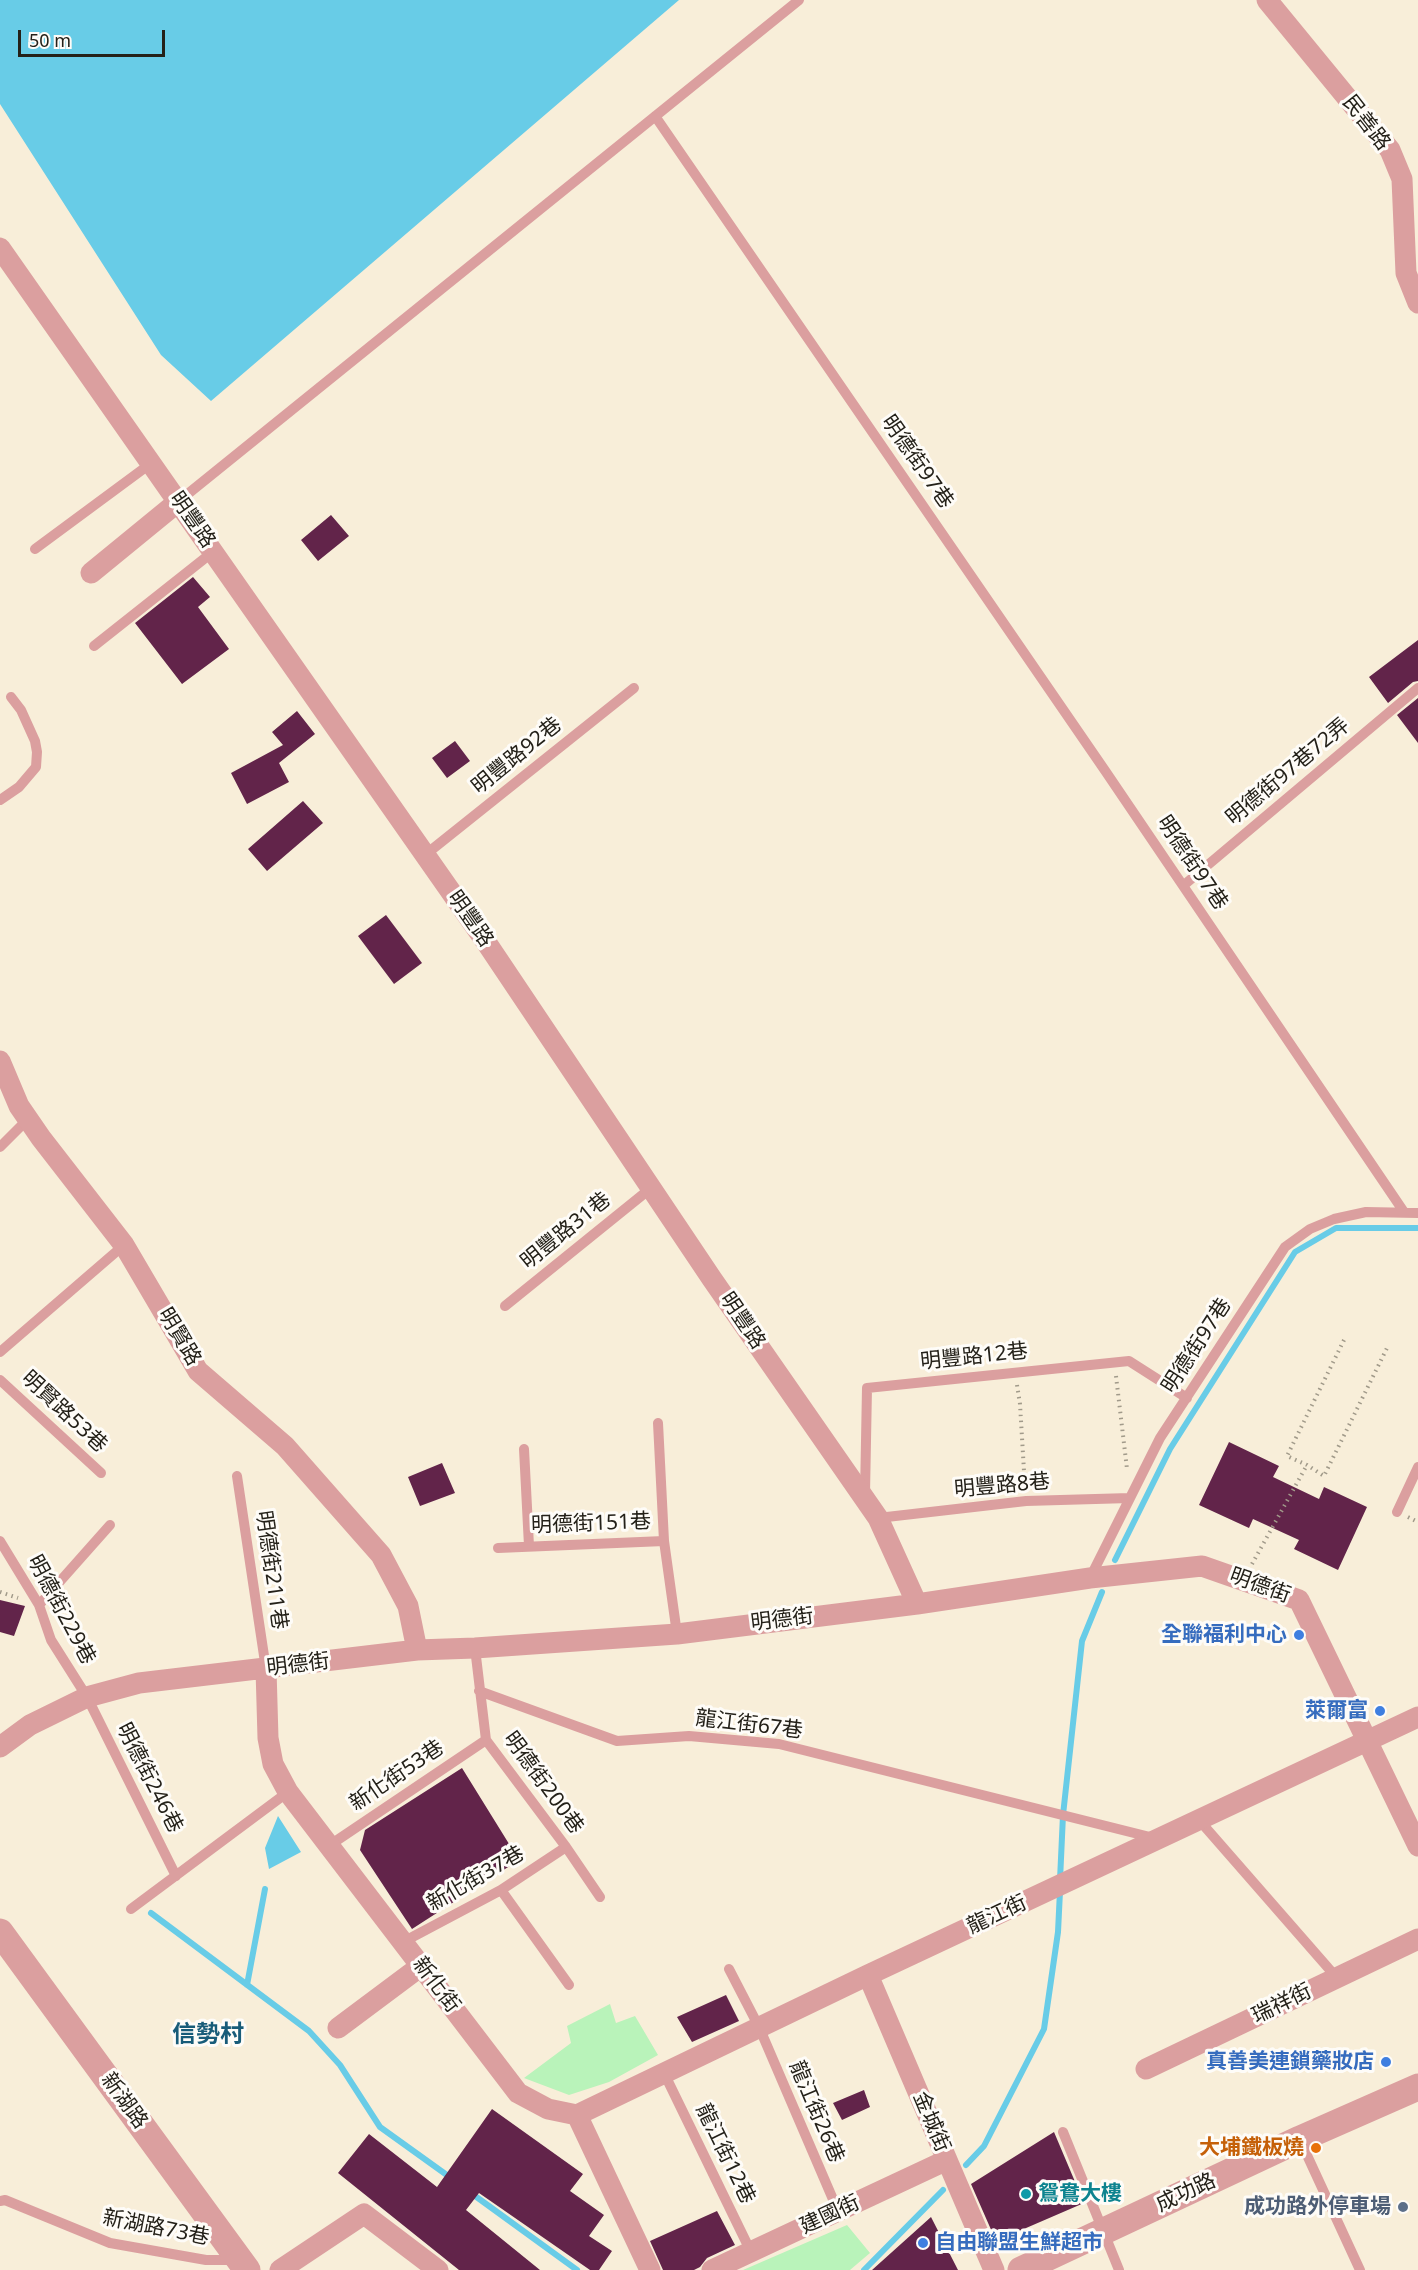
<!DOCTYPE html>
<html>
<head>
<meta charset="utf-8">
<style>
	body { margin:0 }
	#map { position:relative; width:1418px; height:2270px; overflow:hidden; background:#f8eed9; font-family:"Noto Sans",sans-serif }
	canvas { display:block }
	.scale { position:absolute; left:18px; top:30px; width:147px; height:27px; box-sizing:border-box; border:3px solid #242119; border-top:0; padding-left:8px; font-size:18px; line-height:21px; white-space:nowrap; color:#242119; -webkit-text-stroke:4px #fefcf8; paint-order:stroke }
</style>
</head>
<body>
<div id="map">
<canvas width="1418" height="2270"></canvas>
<div class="scale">50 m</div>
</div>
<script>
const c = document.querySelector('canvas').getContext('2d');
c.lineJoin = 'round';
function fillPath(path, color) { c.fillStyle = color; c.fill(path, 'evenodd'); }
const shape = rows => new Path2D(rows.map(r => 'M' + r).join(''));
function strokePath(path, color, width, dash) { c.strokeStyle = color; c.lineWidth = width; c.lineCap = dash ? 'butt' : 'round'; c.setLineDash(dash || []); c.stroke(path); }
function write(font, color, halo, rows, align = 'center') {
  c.font = font + ' "Noto Sans","Noto Sans TC",sans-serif'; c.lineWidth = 6; c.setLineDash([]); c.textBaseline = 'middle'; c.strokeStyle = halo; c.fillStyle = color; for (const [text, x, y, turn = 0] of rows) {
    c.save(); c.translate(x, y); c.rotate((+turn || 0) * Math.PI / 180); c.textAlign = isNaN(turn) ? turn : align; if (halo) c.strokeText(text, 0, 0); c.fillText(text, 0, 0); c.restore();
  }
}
fillPath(shape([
	[610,2004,616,2023,635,2016,658,2055,609,2082,569,2095,524,2078,571,2043,567,2026],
	[847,2225,870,2253,850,2270,743,2270]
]), '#b9f3ba');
fillPath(shape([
	[0,0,679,0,211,401,161,355,0,104],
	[278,1816,301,1852,269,1869,265,1848]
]), '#68cce7');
strokePath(shape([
	[1115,1560,1170,1449,1295,1252,1336,1228,1418,1228],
	[1060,1880,1063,1815,1082,1641,1102,1592],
	[151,1913,309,2031,340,2065,380,2127,451,2178],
	[247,1985,265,1889],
	[966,2165,984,2146,1044,2029,1058,1932,1060,1891],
	[471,2193,577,2270],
	[864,2270,943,2190]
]), '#68cce7', 6);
fillPath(shape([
	[331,515,349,536,318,561,301,540],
	[193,577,210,597,198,607,229,649,182,684,135,623],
	[1418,640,1418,681,1413,682,1388,703,1369,677],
	[1418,698,1418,743,1397,715],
	[297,711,315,734,279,763,289,782,247,804,231,773,283,745,272,732],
	[455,741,470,761,447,778,432,758],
	[303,801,323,823,267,871,248,849],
	[386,915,422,963,394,984,358,936],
	[1229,1442,1279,1466,1273,1477,1319,1499,1324,1487,1367,1507,1338,1570,1294,1549,1299,1540,1253,1519,1249,1528,1199,1505],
	[442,1463,455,1493,420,1506,408,1477],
	[0,1600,25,1606,14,1636,0,1632],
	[462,1768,519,1860,412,1929,360,1850,365,1830],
	[726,1995,739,2021,692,2042,677,2017],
	[864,2090,870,2107,842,2120,833,2103],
	[492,2109,583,2174,570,2191,604,2215,589,2236,612,2251,599,2270,590,2270,479,2193,466,2210,540,2270,459,2270,338,2173,369,2134,437,2187],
	[1054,2132,1084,2203,996,2241,971,2184],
	[717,2211,735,2245,707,2258,700,2267,694,2270,663,2270,650,2241],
	[931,2217,958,2270,872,2270]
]), '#62244a');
strokePath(shape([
	[1344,1340,1287,1456,1307,1465,1324,1476,1387,1348],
	[1116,1376,1127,1469],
	[1017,1385,1020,1404,1025,1488],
	[1408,1517,1418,1522],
	[1252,1564,1307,1465],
	[0,1592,18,1598]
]), '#a19a8a', 4, [1.5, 4.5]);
strokePath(shape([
	[655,116,1106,772,1404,1212],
	[179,501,799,0],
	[35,549,150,464],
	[94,646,214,551],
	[0,800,19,787,36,767,37,752,35,741,21,710,11,697],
	[425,855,634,688],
	[1184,885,1418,688],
	[0,1147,28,1119],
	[505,1306,651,1188],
	[0,1352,124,1245],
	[0,1380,101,1473],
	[658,1423,664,1541],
	[524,1449,529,1546],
	[237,1476,266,1669],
	[865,1494,867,1388,1129,1361,1187,1398],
	[1397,1512,1418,1467],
	[878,1518,1026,1501,1130,1498],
	[0,1541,39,1605,51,1640,87,1697,176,1876],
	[498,1548,664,1541,677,1634],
	[1090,1578,1160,1438,1285,1247,1310,1229,1334,1219,1366,1212,1418,1213],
	[39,1605,110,1525],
	[475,1648,486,1740,566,1847,600,1897],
	[479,1691,617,1741,689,1736,779,1744,1154,1838],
	[1199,1820,1337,1978],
	[330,1845,486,1740],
	[501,1890,569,1985],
	[131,1909,288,1792],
	[403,1942,501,1890,566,1847],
	[729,1969,759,2027,838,2211],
	[664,2073,751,2252],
	[1063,2132,1119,2270],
	[1300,2140,1360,2270],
	[0,2201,5,2200,110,2243,206,2260,235,2260]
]), '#db9f9f', 10);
strokePath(shape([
	[1267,0,1390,150,1402,179,1406,273,1418,303],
	[0,248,484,939,712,1279,878,1518,917,1604],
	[91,573,179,501],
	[0,1061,19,1106,41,1138,124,1245,198,1371,285,1446,381,1555,408,1606,417,1650],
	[266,1669,268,1738,273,1764,288,1792,518,2093,548,2109,577,2115],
	[0,1747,30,1725,87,1697,139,1683,417,1650,475,1648,677,1634,917,1604,1090,1578,1202,1566,1299,1600,1418,1846],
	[868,1975,994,2270],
	[338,2028,421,1966],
	[1146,2069,1418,1939],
	[577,2115,868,1975,1418,1717],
	[577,2115,650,2270],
	[280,2270,364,2214,438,2270],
	[712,2270,947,2160]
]), '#db9f9f', 21);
strokePath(shape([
	[0,1932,247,2270],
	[1021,2270,1300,2139,1418,2087]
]), '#db9f9f', 27);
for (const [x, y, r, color] of [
	[1299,1635,6,"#3f7fe0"],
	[1380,1711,6,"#3f7fe0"],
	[1386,2062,6,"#3f7fe0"],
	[1316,2148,6,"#e8710a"],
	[1026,2194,6,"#0f9aa8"],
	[1403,2207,6,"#5c6f8a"],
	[923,2243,6,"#3f7fe0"]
]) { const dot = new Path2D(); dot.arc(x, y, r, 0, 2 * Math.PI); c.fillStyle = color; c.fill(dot); strokePath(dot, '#fefcf8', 2); }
write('21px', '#242119', '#fefcf8', [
	["民善路",1366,123,52],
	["明德街97巷",917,462,55],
	["明豐路",192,520,55],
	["明豐路92巷",517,756,-39],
	["明德街97巷72弄",1288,772,-40],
	["明德街97巷",1192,863,56],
	["明豐路",470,919,55],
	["明豐路31巷",566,1231,-39],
	["明豐路",742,1321,56],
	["明賢路",179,1337,59],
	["明德街97巷",1197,1346,-57],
	["明豐路12巷",974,1357,-6],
	["明賢路53巷",64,1412,43],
	["明豐路8巷",1002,1486,-5],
	["明德街151巷",591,1524,-2],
	["明德街211巷",271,1570,82],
	["明德街",1260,1586,20],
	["明德街229巷",61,1610,62],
	["明德街",782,1620,-7],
	["明德街",298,1665,-7],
	["龍江街67巷",749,1725,7],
	["新化街53巷",397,1776,-34],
	["明德街246巷",149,1778,63],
	["明德街200巷",543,1783,54],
	["新化街37巷",476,1879,-30],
	["龍江街",997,1915,-25],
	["新化街",436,1985,53],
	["瑞祥街",1282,2004,-26],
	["新湖路",124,2101,54],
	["龍江街26巷",816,2112,67],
	["金城街",931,2122,67],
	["龍江街12巷",725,2154,64],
	["成功路",1186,2193,-25],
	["建國街",830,2215,-25],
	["新湖路73巷",156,2228,11]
]);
write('bold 21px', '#366cbe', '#fefcf8', [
	["全聯福利中心",1287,1635],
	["萊爾富",1368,1711],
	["真善美連鎖藥妝店",1374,2062],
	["自由聯盟生鮮超市",935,2243,"left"]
], 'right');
write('bold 21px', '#c56008', '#fefcf8', [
	["大埔鐵板燒",1304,2148]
], 'right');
write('bold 21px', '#0d838f', '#fefcf8', [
	["鴛鴦大樓",1038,2194]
], 'left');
write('bold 21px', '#4e5e75', '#fefcf8', [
	["成功路外停車場",1391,2207]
], 'right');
write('bold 24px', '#185c79', '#fefcf8', [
	["信勢村",208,2035]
]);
</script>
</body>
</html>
